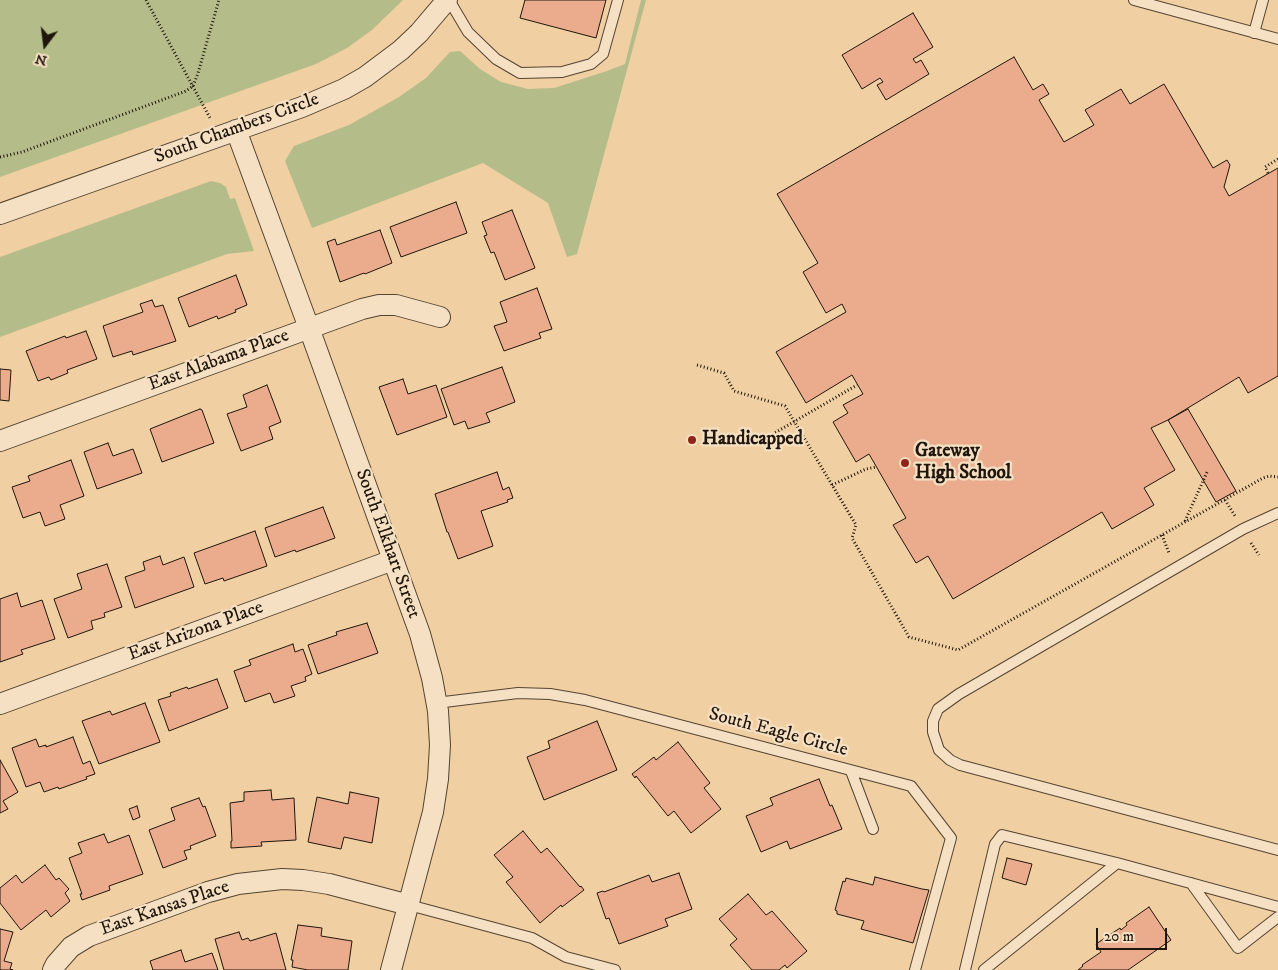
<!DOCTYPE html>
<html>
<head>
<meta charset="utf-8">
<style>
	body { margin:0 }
	#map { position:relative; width:1278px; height:970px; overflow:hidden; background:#f0cfa2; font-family:"IM FELL DW Pica",serif }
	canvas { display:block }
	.north { position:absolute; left:20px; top:20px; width:50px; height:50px; -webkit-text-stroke:4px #f5e0c3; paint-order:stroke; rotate:195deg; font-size:14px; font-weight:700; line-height:20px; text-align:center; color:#20160c }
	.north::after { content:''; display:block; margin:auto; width:18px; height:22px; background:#20160c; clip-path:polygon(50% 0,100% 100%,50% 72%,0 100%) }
	.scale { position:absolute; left:1096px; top:928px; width:71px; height:22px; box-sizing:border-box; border:2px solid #20160c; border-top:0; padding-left:6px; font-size:15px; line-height:18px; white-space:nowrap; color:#20160c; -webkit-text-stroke:4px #f5e0c3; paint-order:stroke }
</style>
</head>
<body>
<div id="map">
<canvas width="1278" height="970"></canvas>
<div class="north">N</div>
<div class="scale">20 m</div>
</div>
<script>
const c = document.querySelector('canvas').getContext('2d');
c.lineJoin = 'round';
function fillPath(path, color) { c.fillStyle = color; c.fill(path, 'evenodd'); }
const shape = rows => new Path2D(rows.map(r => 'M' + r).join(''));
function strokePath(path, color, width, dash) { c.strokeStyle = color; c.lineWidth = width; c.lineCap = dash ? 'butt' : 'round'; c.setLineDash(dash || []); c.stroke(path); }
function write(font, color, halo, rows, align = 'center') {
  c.font = font + ' "IM FELL DW Pica",serif'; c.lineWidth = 4.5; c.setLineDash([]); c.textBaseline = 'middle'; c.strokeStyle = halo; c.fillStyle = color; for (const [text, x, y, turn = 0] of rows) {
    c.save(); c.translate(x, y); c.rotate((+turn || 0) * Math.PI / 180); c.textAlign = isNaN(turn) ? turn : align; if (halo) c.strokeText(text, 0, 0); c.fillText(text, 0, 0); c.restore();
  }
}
fillPath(shape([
	[0,0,403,0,372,30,347,48,316,64,0,177],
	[641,0,646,0,577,254,567,257,548,203,483,163,312,228,285,161,294,146,349,125,399,97,426,78,450,52,460,51,480,69,501,82,528,89,554,88,607,71,625,64],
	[211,181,220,183,226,187,230,199,235,198,254,251,227,254,0,337,0,257]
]), '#b4bc89');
const building = shape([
	[525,0,606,0,596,38,520,18,525,0],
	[913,13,933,47,913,59,916,63,921,60,929,74,886,100,877,85,883,82,880,78,862,89,842,55,913,13],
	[1014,57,1033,90,1043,84,1049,94,1039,100,1064,142,1094,125,1085,110,1121,89,1130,104,1164,84,1213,168,1227,160,1230,165,1224,187,1229,196,1278,168,1278,376,1248,393,1239,377,1168,420,1151,428,1175,470,1144,488,1154,505,1112,529,1102,512,953,599,928,556,916,563,893,525,906,518,869,454,856,462,833,422,848,413,843,405,863,394,852,375,806,403,776,352,846,312,842,304,826,313,803,272,818,263,777,194,1014,57],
	[456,202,467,233,401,257,390,227,456,202],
	[512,210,535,268,505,280,494,252,491,253,484,236,487,235,482,222,512,210],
	[380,230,392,263,365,274,364,273,340,282,327,242,335,239,337,245,380,230],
	[236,275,247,305,235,310,236,312,218,319,217,316,189,327,178,298,236,275],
	[537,288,552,329,539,333,541,338,504,351,494,326,507,322,500,302,537,288],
	[152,300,155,307,163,305,176,341,133,355,132,351,113,357,103,326,143,312,140,304,152,300],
	[86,331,97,359,67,370,68,373,51,380,49,377,38,381,26,351,65,336,66,338,86,331],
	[502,367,515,402,486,413,490,422,468,429,465,421,454,425,441,389,502,367],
	[0,369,11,370,9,401,0,400,0,369],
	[403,379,408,394,436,385,447,417,397,435,379,387,403,379],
	[267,385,281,422,269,427,273,439,241,451,227,414,247,407,243,395,267,385],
	[200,409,202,410,214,443,162,462,150,429,200,409],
	[1188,409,1236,491,1216,502,1168,420,1188,409],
	[108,443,113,456,133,449,142,473,97,489,84,452,108,443],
	[71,460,84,496,60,505,65,519,45,526,40,512,23,518,12,487,30,481,28,476,71,460],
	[497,472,503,490,509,487,513,498,507,500,508,502,481,511,493,546,458,559,448,532,447,532,435,494,497,472],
	[323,507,335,538,296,552,295,550,275,557,265,528,323,507],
	[255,531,267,566,224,581,223,578,205,584,194,553,255,531],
	[160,556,163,565,184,557,194,587,135,608,125,577,145,570,143,562,160,556],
	[107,564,122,607,104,613,105,617,91,621,93,629,68,638,54,599,82,589,77,574,107,564],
	[17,593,21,607,42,600,55,639,21,650,23,654,0,662,0,599,17,593],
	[367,623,378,653,318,674,308,645,337,635,336,632,367,623],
	[293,644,295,652,303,649,312,674,305,677,306,681,291,686,295,696,274,703,270,693,245,702,234,671,251,665,249,660,293,644],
	[217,679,228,708,169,731,158,700,171,696,170,693,187,687,188,689,217,679],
	[145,703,160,742,99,764,82,721,110,711,112,715,145,703],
	[597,721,617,770,544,800,527,757,550,748,548,741,597,721],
	[73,737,83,764,90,761,95,774,86,777,87,779,59,789,58,787,44,792,40,782,26,787,12,748,36,739,39,747,46,745,46,747,73,737],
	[678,742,710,783,704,788,721,809,691,833,674,811,668,816,636,776,635,778,632,774,654,757,656,760,678,742],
	[0,760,18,792,3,801,8,809,0,813,0,760],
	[819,779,830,806,832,805,842,829,790,849,787,841,761,852,746,816,773,805,770,798,819,779],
	[271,790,272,800,294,798,296,840,261,842,262,846,231,848,231,841,232,841,230,803,244,801,244,792,271,790],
	[350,792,379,798,372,843,344,837,341,849,308,842,317,797,348,804,350,792],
	[199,798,203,807,205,806,216,836,190,846,191,849,184,851,187,859,163,868,149,830,175,820,171,808,199,798],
	[137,806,140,817,133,820,129,809,137,806],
	[523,831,541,853,547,848,580,887,581,886,584,890,562,907,561,905,540,923,506,882,513,877,494,855,523,831],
	[104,834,108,843,129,835,143,874,109,886,110,890,82,900,80,894,82,894,69,858,82,853,78,843,104,834],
	[1007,858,1032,864,1026,885,1002,878,1007,858],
	[45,865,56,880,59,878,69,889,65,893,70,901,51,917,46,910,21,930,0,903,0,888,16,875,22,883,45,865],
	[679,873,692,909,665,919,668,926,619,944,609,918,606,919,597,893,603,891,604,892,649,875,652,882,679,873],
	[875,877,922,889,929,890,913,943,861,929,864,921,837,914,837,911,835,910,843,881,845,882,846,878,873,885,875,877],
	[748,894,766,915,772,911,807,951,787,968,785,965,779,970,752,970,730,945,737,939,719,919,748,894],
	[1149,907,1171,940,1128,970,1078,970,1083,966,1082,965,1101,952,1096,944,1120,928,1121,930,1127,925,1126,923,1149,907],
	[298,925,322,928,321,936,352,941,348,970,308,970,292,967,293,960,291,960,298,925],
	[0,929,13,932,4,961,12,963,10,969,13,970,0,970,0,929],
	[239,932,242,940,248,938,250,941,276,933,286,970,224,970,215,939,239,932],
	[181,950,185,962,212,953,218,970,153,970,150,961,181,950]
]);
fillPath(building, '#eaac8d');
strokePath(building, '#20160c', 1);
const service = shape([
	[449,0,468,32,496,59,520,73,562,72,591,64,603,54,618,0],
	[1134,0,1278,39],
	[1254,33,1263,0],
	[1278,513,1243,529,959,694,938,709,933,721,933,732,939,750,950,760,960,765,1278,850],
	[436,703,518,693,550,694,585,700,911,786,951,838,915,970],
	[851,771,873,829],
	[1191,883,1238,948,1278,917],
	[409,905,532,938,566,957,615,970],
	[965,970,995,844,1002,835,1117,863],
	[984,970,1117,863,1278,907]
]);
const minor = shape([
	[236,130,309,328,420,634,432,678,438,711,440,745,438,779,433,812,391,970],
	[0,214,302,107,344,89,365,77,401,50,419,33,447,0],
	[0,441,362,309,379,305,396,305,440,317],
	[0,704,393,560],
	[53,970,56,964,71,947,89,936,208,892,238,884,282,879,303,880,329,884,409,905]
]);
strokePath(service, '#544432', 12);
strokePath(minor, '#544432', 22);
strokePath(shape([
	[146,0,210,118],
	[0,157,22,152,186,91,193,86,198,73,219,0],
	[1268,173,1265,167,1278,159],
	[697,365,724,373,734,391,785,406,856,525,852,538,909,637,958,650,1263,478,1269,476,1278,477],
	[754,445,857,385],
	[832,485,866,469,876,467],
	[1225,500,1235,516],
	[1185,521,1208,470],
	[1162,535,1169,553],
	[1251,543,1259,555]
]), '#20160c', 3, [1, 2.5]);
strokePath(service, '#f5e0c3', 10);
strokePath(minor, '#f5e0c3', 20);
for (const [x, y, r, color] of [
	[692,440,5,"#8f2418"],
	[905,463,5,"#8f2418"]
]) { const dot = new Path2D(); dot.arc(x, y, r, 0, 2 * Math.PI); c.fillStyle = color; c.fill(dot); strokePath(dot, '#f5e0c3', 2); }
write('19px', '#20160c', '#f5e0c3', [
	["South Chambers Circle",237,129,-20],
	["East Alabama Place",219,361,-20],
	["South Elkhart Street",387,544,70],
	["East Arizona Place",196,632,-20],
	["South Eagle Circle",778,733,15],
	["East Kansas Place",165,909,-19]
]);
write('bold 19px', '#20160c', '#f5e0c3', [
	["Handicapped",702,440],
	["Gateway",915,452],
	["High School",915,474]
], 'left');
</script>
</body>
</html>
